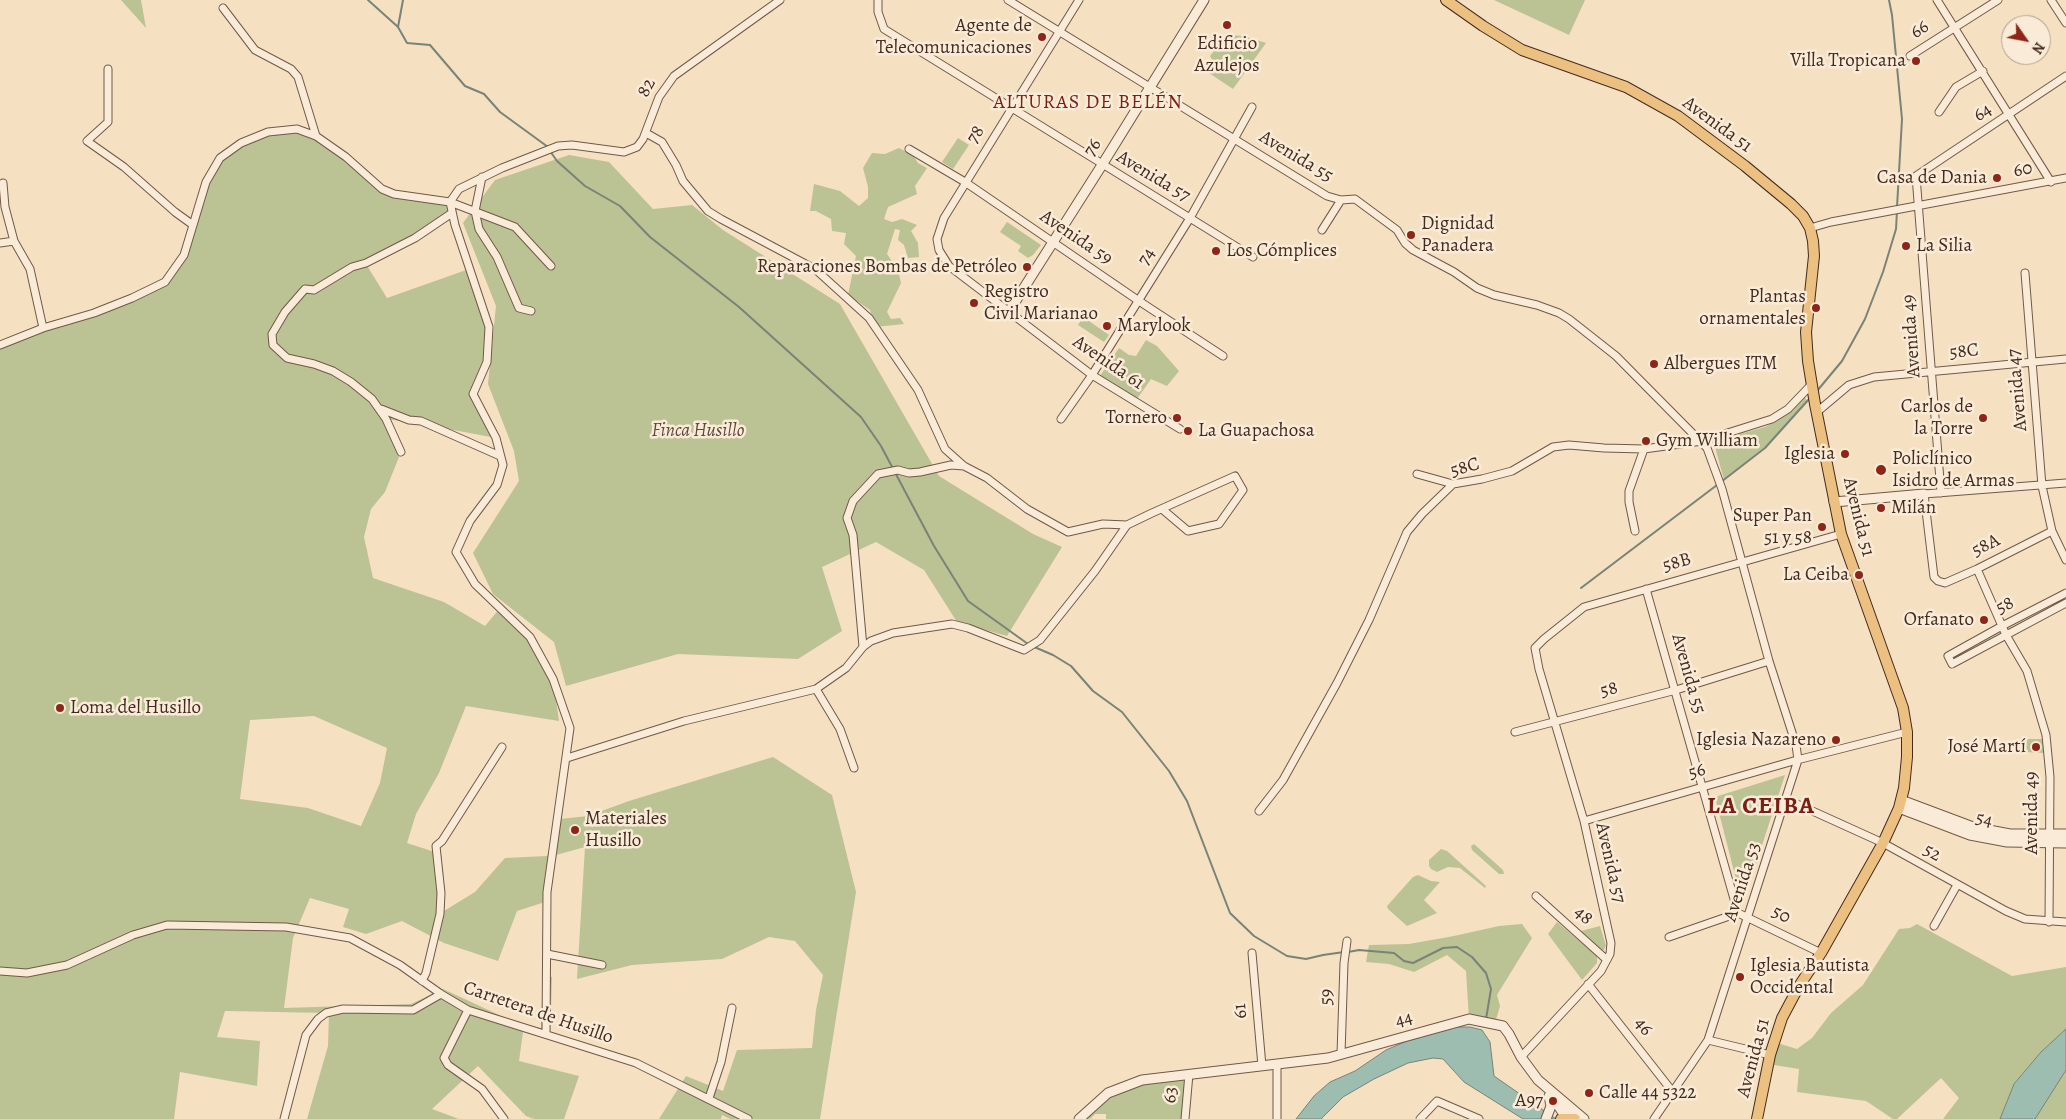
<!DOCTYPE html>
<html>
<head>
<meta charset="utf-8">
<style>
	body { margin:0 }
	#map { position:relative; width:2066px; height:1119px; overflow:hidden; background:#f6e0c2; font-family:Alegreya,serif }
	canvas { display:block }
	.north { position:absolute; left:2001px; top:15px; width:50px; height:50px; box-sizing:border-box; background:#f9ebd7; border:1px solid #b09f8d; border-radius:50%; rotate:123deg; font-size:14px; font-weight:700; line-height:20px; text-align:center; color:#432c1f }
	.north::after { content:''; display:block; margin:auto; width:18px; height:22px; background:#8f2418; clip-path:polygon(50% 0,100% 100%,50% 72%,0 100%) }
</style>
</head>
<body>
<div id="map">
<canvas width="2066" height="1119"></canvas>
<div class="north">N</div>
</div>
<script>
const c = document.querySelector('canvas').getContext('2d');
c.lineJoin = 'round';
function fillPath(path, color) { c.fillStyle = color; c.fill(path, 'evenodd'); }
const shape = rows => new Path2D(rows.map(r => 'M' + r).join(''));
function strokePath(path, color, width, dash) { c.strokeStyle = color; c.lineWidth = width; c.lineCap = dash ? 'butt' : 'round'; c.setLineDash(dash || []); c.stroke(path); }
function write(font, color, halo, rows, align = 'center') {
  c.font = font + ' Alegreya,serif'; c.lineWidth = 5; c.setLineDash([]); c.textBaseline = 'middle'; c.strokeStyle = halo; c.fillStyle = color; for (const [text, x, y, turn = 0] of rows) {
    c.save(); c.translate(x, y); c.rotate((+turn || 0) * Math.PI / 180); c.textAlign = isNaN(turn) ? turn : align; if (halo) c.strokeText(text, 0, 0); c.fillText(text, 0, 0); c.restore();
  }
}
fillPath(shape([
	[121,0,141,0,146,28],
	[1494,0,1585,0,1569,35],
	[1227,35,1243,36,1266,43,1233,89,1209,73,1214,64,1210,56],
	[297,129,315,136,382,189,450,202,452,213,366,264,387,298,469,269,486,313,487,362,473,394,496,438,427,425,387,419,401,452,385,492,371,509,364,537,373,578,444,602,485,626,500,608,530,637,553,679,559,721,466,706,439,773,416,814,407,843,441,854,444,911,475,892,505,858,547,856,560,819,588,816,629,801,773,757,832,795,856,892,820,1119,730,1119,722,1115,721,1119,659,1119,686,1076,723,1091,737,1050,812,1048,816,1010,823,975,795,941,769,937,722,959,632,965,577,979,585,847,556,855,548,901,517,911,498,961,444,943,402,921,366,934,343,927,349,909,310,898,293,938,284,1008,411,1004,443,989,512,1021,541,1028,543,976,552,977,550,1039,523,1032,519,1061,579,1076,564,1119,534,1119,526,1116,478,1066,432,1109,459,1119,307,1119,328,1046,329,1013,225,1011,217,1037,260,1041,257,1086,180,1072,174,1119,0,1119,0,345,94,313,165,282,184,255,206,182,220,158,241,143,268,132],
	[314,716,387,748,380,783,361,826,308,808,240,799,250,720],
	[958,138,969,145,953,169,942,162],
	[899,148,913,155,918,163,927,168,915,186,917,194,888,207,884,219,892,222,902,219,917,225,911,231,918,243,919,257,908,258,904,245,898,240,900,230,895,229,887,254,898,270,901,283,887,312,891,319,900,318,904,324,875,327,870,310,848,295,856,256,844,244,846,233,832,231,831,219,816,211,810,211,814,184,840,191,859,206,868,198,868,187,863,168,872,153,885,154],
	[569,155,609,162,653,209,692,205,723,230,840,304,939,476,1033,534,1062,547,1007,636,957,622,924,570,876,542,822,567,842,631,798,659,678,654,566,686,554,642,493,594,473,553,519,481,514,451,488,384,496,306,463,223,495,180],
	[1007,222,1041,245,1033,255,1028,258,1018,251,1021,246,1000,232],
	[1082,319,1089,321,1109,335,1104,342,1078,325],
	[1146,340,1157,346,1179,371,1167,386,1151,379,1137,399,1100,376,1119,348,1129,355,1136,356],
	[1804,394,1807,402,1765,447,1724,480,1715,447,1718,440,1765,427,1775,422,1788,413],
	[2025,739,2043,739,2044,753,2025,752],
	[1785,775,1745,897,1744,900,1741,899,1715,797],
	[1474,844,1503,870,1504,874,1499,874,1472,850,1471,846],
	[1441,849,1447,851,1486,886,1485,888,1460,868,1448,867,1437,872,1431,869,1429,866,1429,860],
	[1418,875,1431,881,1440,882,1424,900,1437,913,1407,926,1388,909,1387,906,1413,877],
	[1557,922,1597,956,1597,963,1582,980,1548,934],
	[1522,924,1532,938,1497,995,1500,1006,1495,1023,1469,1019,1466,971,1447,955,1414,972,1389,964,1366,962,1369,945,1409,944,1454,936,1499,926],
	[1917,924,2012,976,2066,967,2066,1029,2041,1052,2014,1084,2000,1119,1943,1119,1959,1098,1941,1078,1897,1119,1893,1119,1866,1101,1797,1092,1799,1069,1768,1064,1774,1042,1797,1049,1812,1038,1831,1013,1863,985,1899,929,1910,928],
	[1600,926,1606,946,1603,951,1581,931],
	[2066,1070,2066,1119,2035,1119,2042,1106],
	[1189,1074,1185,1119,1106,1119,1106,1114,1095,1114,1090,1119,1079,1119,1108,1093,1142,1080]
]), '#bbc294');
const water = shape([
	[1453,1027,1470,1027,1482,1030,1490,1042,1494,1076,1556,1119,1523,1119,1464,1082,1443,1059,1433,1058,1408,1063,1374,1079,1343,1097,1321,1119,1296,1119,1314,1096,1330,1082,1355,1071,1386,1050,1407,1041,1453,1027],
	[2066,1029,2066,1070,2035,1119,2000,1119,2014,1084,2041,1052,2066,1029]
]);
fillPath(water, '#9dbdb1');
strokePath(water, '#798377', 1);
strokePath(shape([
	[368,0,398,27,407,43,430,45,465,86,484,94,500,112,548,147],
	[1889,0,1892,15,1902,119,1897,207],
	[398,27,403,0],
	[550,151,557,161,585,186,620,206,650,237,739,307,861,417,881,446,934,546,968,601,1028,644],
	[1817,391,1842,361,1865,319,1883,272,1896,229,1897,211],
	[1721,482,1765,448,1810,398],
	[1581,588,1717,485],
	[1032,646,1053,655,1071,666,1093,691,1122,712,1169,771,1187,801,1230,913,1254,936,1287,956,1306,959,1323,955,1344,952],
	[1348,952,1359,950,1394,953,1404,961,1413,963,1443,948,1457,947,1472,957,1486,973,1491,989,1486,1019]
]), '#798377', 2);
const minor = shape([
	[878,0,878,12,884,29,1253,257],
	[1008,0,1327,196,1341,200,1355,199,1397,230,1405,243,1413,250,1454,272,1477,288,1494,295,1537,305,1559,313,1569,319,1616,356,1707,448,1722,489,1769,661,1796,745,1798,760,1708,1040,1654,1119],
	[1079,0,944,218,937,239,939,250,949,266,1092,375,1180,429],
	[1937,0,2051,182],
	[2051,0,2066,23],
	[223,8,255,50,291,69,298,77,316,136],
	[1910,56,1998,0],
	[108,69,108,122,87,141,124,167,175,212,193,225],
	[1939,112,1956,87,1983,71],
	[646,133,662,142,676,165,683,181,708,211,721,219,815,269,869,318,918,390,945,449,964,466,987,478,1027,509,1068,532,1103,524,1127,525,1152,513,1235,476,1243,490,1219,524,1188,531,1162,509],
	[909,149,965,182,1139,301,1223,356],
	[482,177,475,211,479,229,497,257,519,308,531,311],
	[3,183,5,207,14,241,30,269,43,328],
	[1810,228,1831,222,2066,178],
	[1322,230,1341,200],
	[0,243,14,241],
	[2025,273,2042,486,2052,531,2066,560],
	[0,345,43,328,94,313,132,298,165,282,184,255,206,182,220,158,241,143,268,132,297,129,316,136,346,157,382,189,394,194,450,202,515,227,551,266],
	[381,409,409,420,421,421,500,456],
	[1817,412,1849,385,1874,377,2066,359],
	[1061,419,1092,375,1190,218,1252,107],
	[401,452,386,419,372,399,351,382,333,371,314,364,287,358,273,345,272,334,285,312,305,289,314,290,352,267,366,263,415,238,452,213],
	[1417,474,1453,484],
	[1941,493,1916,176,2066,76],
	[1635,531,1629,502,1629,491,1644,449],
	[2052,531,1977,569,1945,583,1938,581,1934,577,1924,494,2066,483],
	[1977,569,2006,635,2027,671,2046,735,2050,777,2049,922],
	[1646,589,1738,913],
	[2066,593,2002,626,1948,656,1952,664,2066,603],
	[863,647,853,535,847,518,853,501,878,474,898,470,909,473,920,472,951,465,964,466],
	[816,689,840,729,854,768],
	[1515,732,1676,690,1769,661],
	[567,758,684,721,816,689,846,668,863,647,871,641,893,633,952,624,968,628,1024,650,1040,640,1095,571,1127,525],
	[1786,799,1883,843,2006,911,2025,919,2066,922],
	[1259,811,1283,780,1337,683,1369,620,1407,532,1422,514,1453,484,1482,479,1512,471,1553,447,1569,445,1604,448,1644,449,1702,441,1772,419,1788,409,1812,384],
	[1584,821,1797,760,1907,732],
	[1536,896,1607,960],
	[1934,926,1957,885],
	[1669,937,1738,913,1821,953],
	[1252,953,1262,1066],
	[547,954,602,965],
	[0,971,27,973,67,965,133,935,167,925,286,927,350,938,400,965,441,994,468,1010,636,1063,748,1119],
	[422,981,426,973,440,914,441,893,436,846,442,841,502,747],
	[1588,984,1672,1091],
	[468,1010,444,1058,448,1065,482,1089,504,1119],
	[546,1034,547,892,570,728,553,679,530,637,475,584,456,552,470,521,497,485,503,465,496,438,473,394,487,362,489,327,455,225,450,202,459,189,502,168,558,146,572,145,624,152,637,147,643,139,659,97,674,76,780,0],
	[1708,1040,1770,1055],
	[1341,1054,1344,963,1347,941],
	[1521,1057,1601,971,1610,954,1611,943,1584,821,1539,669,1535,648,1544,639,1584,607,1841,534],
	[1277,1064,1277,1119],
	[709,1098,721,1062,732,1008],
	[284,1119,306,1035,318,1019,326,1013,343,1009,413,1010,441,994],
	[1185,1119,1189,1074],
	[1420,1119,1437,1101,1479,1119]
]);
const tertiary = shape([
	[1008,313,1102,165,1204,0],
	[1834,502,1924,494],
	[1901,800,1973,827,2010,834,2066,834],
	[1899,808,1970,835,2007,842,2066,843],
	[1553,1098,1563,1113,1571,1118],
	[1079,1119,1108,1093,1142,1080,1328,1058,1469,1019,1503,1026,1509,1034,1521,1057,1538,1080,1584,1119],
	[1546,1119,1551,1106,1549,1096]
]);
const primary = shape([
	[1446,0,1483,26,1522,50,1626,87,1678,116,1745,166,1791,204,1803,216,1810,228,1813,241,1814,256,1806,332,1808,361,1815,404,1841,534,1903,708,1907,732,1907,757,1904,788,1899,808,1883,843,1821,953,1799,986,1782,1018,1770,1055,1757,1119],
	[1561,1119,1575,1119]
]);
strokePath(minor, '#705948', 9);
strokePath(tertiary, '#705948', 11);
strokePath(primary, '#432c1f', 12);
strokePath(minor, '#f9ebd7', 7);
strokePath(tertiary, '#f9ebd7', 9);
strokePath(primary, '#ebc081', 10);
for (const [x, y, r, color] of [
	[1227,25,5,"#8f2418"],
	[1042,37,5,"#8f2418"],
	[1916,61,5,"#8f2418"],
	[1997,178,5,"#8f2418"],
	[1411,235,5,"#8f2418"],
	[1906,246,5,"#8f2418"],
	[1216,251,5,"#8f2418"],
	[1027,267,5,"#8f2418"],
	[974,303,5,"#8f2418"],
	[1816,308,5,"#8f2418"],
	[1107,326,5,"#8f2418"],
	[1654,364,5,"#8f2418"],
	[1177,418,5,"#8f2418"],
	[1983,418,5,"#8f2418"],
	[1188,431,5,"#8f2418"],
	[1646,441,5,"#8f2418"],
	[1845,454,5,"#8f2418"],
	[1881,470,6,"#8f2418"],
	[1881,508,5,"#8f2418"],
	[1822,527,5,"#8f2418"],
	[1859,575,5,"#8f2418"],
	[1984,620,5,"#8f2418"],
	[60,708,5,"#8f2418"],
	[1836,740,5,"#8f2418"],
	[2036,747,5,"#8f2418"],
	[575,830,5,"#8f2418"],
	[1740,977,5,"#8f2418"],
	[1589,1093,5,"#8f2418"],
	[1553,1101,5,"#8f2418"]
]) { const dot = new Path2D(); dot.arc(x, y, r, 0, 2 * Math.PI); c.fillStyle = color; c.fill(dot); strokePath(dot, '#f9ebd7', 2); }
write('19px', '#432c1f', '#f9ebd7', [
	["Agente de",1032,26],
	["Telecomunicaciones",1032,48],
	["Edificio",1227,44,"center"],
	["Azulejos",1227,66,"center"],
	["Villa Tropicana",1906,61],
	["Casa de Dania",1987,178],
	["Dignidad",1421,224,"left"],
	["Panadera",1421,246,"left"],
	["La Silia",1916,246,"left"],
	["Los Cómplices",1226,251,"left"],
	["Reparaciones Bombas de Petróleo",1017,267],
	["Registro",984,292,"left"],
	["Civil Marianao",984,314,"left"],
	["Plantas",1806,297],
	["ornamentales",1806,319],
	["Marylook",1117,326,"left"],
	["Albergues ITM",1664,364,"left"],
	["Carlos de",1973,407],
	["la Torre",1973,429],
	["Tornero",1167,418],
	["La Guapachosa",1198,431,"left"],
	["Gym William",1656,441,"left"],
	["Iglesia",1835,454],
	["Policlínico",1892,459,"left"],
	["Isidro de Armas",1892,481,"left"],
	["Milán",1891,508,"left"],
	["Super Pan",1812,516],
	["51 y 58",1812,538],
	["La Ceiba",1849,575],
	["Orfanato",1974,620],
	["Loma del Husillo",70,708,"left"],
	["Iglesia Nazareno",1826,740],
	["José Martí",2026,747],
	["Materiales",585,819,"left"],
	["Husillo",585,841,"left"],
	["Iglesia Bautista",1750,966,"left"],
	["Occidental",1750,988,"left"],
	["Calle 44 5322",1599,1093,"left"],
	["A97",1543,1101]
], 'right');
write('19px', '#432c1f', '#f9ebd7', [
	["66",1920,30,-33],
	["82",647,88,-62],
	["64",1983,113,-33],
	["Avenida 51",1717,125,36],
	["78",976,135,-57],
	["76",1093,148,-58],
	["Avenida 55",1296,157,31],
	["60",2023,170,-11],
	["Avenida 57",1153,177,31],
	["Avenida 59",1076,238,34],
	["74",1147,257,-58],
	["Avenida 49",1912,336,-94],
	["58C",1964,352,-6],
	["Avenida 61",1108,363,34],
	["Avenida 47",2018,390,-95],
	["58C",1465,468,-16],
	["Avenida 51",1858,517,76],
	["58A",1986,546,-26],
	["58B",1677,563,-16],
	["58",2005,606,-27],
	["Avenida 55",1688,674,74],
	["58",1609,690,-14],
	["56",1697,772,-16],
	["Avenida 49",2032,813,-90],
	["54",1984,820,13],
	["52",1932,853,29],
	["Avenida 57",1610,863,77],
	["Avenida 53",1743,882,-72],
	["50",1781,915,27],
	["48",1583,916,42],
	["59",1327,997,-88],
	["61",1241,1011,-95],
	["Carretera de Husillo",538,1013,19],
	["44",1404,1020,-15],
	["46",1643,1027,52],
	["Avenida 51",1754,1058,-75],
	["63",1171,1095,-85]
]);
write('italic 19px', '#5b4a36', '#f9ebd7', [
	["Finca Husillo",698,431]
]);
c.letterSpacing = '1px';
write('20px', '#7a1f14', '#f9ebd7', [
	["ALTURAS DE BELÉN",1088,103]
]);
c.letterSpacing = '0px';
c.letterSpacing = '1px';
write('bold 24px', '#7a1f14', '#f9ebd7', [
	["LA CEIBA",1761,807]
]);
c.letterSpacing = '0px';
</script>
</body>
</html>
